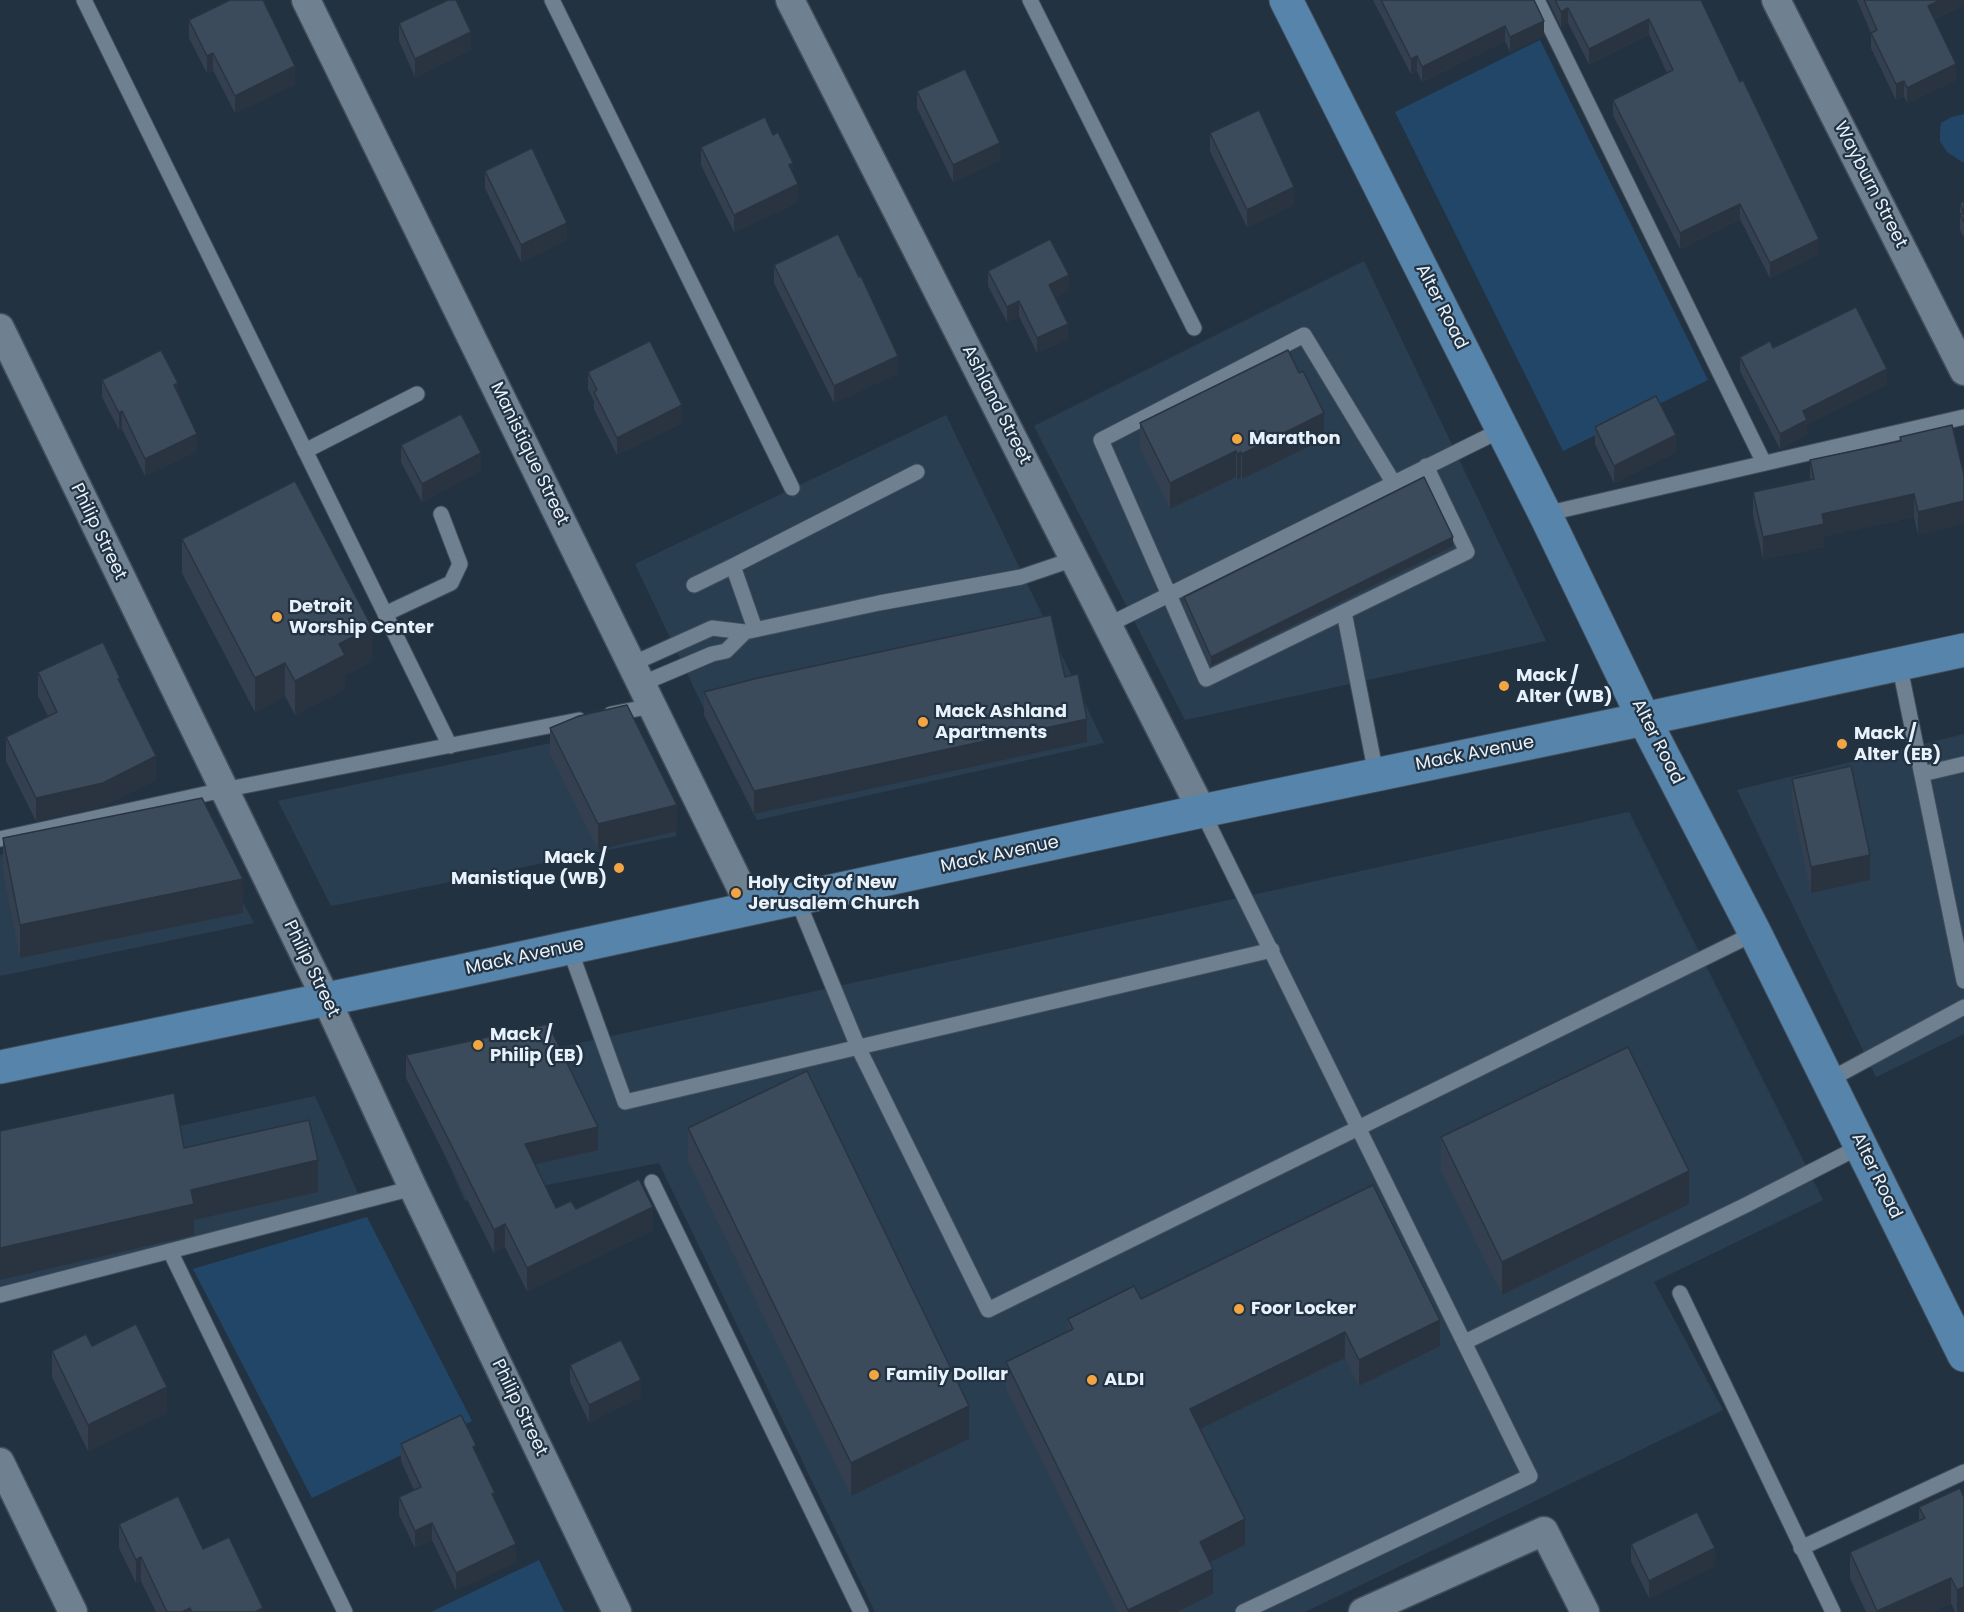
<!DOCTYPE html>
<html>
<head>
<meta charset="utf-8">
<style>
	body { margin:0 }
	canvas { display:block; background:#233241 }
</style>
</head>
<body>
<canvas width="1964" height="1612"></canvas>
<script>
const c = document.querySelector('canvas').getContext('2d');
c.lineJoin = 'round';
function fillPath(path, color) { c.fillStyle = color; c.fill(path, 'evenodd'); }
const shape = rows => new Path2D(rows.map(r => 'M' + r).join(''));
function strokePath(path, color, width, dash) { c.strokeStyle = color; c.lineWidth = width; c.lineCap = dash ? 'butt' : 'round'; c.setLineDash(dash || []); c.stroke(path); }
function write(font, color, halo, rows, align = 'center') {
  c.font = font + ' Poppins,sans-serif'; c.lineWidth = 4.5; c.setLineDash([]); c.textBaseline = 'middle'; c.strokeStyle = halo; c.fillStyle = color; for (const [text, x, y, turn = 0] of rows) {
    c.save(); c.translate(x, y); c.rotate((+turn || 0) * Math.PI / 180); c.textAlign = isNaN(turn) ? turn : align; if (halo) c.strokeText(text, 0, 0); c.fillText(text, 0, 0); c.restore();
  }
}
fillPath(shape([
	[1364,261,1546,641,1185,720,1034,426],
	[946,415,1104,743,757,820,635,564],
	[626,727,677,836,331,906,278,801],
	[1964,734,1964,1034,1876,1077,1737,790],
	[193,810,254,923,0,976,0,855],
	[1629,812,1823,1200,1654,1282,1723,1410,1305,1612,875,1612,659,1163,465,1201,412,1080],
	[315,1096,359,1196,0,1286,0,1166]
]), '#2a3e51');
fillPath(shape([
	[1540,40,1708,380,1563,451,1395,112],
	[1964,114,1964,163,1947,152,1940,141,1940,132,1941,123,1952,117],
	[367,1217,472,1421,312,1498,193,1269],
	[539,1560,564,1612,431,1612]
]), '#224668');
const lane = shape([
	[84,0,450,746],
	[552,0,792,488],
	[1030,0,1194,328],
	[1537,0,1764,463],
	[305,451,417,394],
	[1393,482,1304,335,1101,440,1206,679,1467,552,1426,466],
	[1545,514,1964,417],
	[694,585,733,566],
	[1344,612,1376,774],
	[385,614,451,583,460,564,441,514],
	[1108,625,1503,429],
	[755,629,733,566,917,472],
	[745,632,879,603,1021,577,1074,559],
	[1899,663,1964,981],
	[632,664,712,628,745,632,726,651,712,654,641,684],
	[611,714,652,706],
	[1922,774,1964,764],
	[1202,811,1530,1476,1243,1612],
	[0,839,223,790,579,720],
	[797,899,858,1047,988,1310,1755,933],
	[569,947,625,1102,1272,950],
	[1829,1080,1964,1007],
	[652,1182,861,1612],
	[170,1251,345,1612],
	[1680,1293,1833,1612],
	[0,1295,413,1188],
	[1465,1342,1746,1205,1861,1146],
	[1801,1548,1964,1472]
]);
const street = shape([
	[306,0,751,908],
	[790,0,1202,811],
	[1776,0,1964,371],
	[0,328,326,999,413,1188,617,1612],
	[0,1462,73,1612],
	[1363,1612,1544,1531,1585,1612]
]);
const secondary = shape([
	[1286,0,1545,514,1644,719,1755,933,1964,1355],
	[0,1067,457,972,1202,811,1644,719,1964,650]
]);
strokePath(lane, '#414d5a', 17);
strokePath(street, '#414d5a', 31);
strokePath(secondary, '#414d5a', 35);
strokePath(lane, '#6f8091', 15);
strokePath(street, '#6f8091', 28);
strokePath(secondary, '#5684ab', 33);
fillPath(shape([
	[1373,0,1534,0,1544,36,1510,52,1505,41,1422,82,1417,71,1411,74],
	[1548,0,1701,0,1819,254,1770,278,1740,219,1680,249,1613,115,1613,100,1667,73,1649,34,1589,64,1568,23,1561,27],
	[1857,0,1964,0,1964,5,1934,19,1956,80,1907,103,1904,96,1896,100,1871,48,1871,33],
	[189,20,295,84,235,113,213,70,207,73,189,38],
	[399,23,471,49,415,77,399,41],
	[917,91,1000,160,953,182,917,108],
	[1210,133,1294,205,1247,227,1210,151],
	[701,147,793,174,798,202,734,232,701,165],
	[485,171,567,240,521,262,485,188],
	[1964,201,1964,237,1960,230,1960,203],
	[774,265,898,373,834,403,774,283],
	[988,271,1069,290,1055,297,1068,339,1037,353,1019,316,1007,322,988,286],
	[1773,348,1887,384,1807,424,1807,434,1780,449,1740,371,1740,357],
	[588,372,682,423,617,455,594,409,594,401,588,389],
	[102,380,197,451,145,476,122,429,119,430,102,397],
	[1140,423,1324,439,1242,479,1241,477,1237,480,1236,477,1170,509,1140,448],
	[1952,425,1918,535,1914,517,1824,536,1824,547,1763,559,1753,515,1753,492,1810,480,1810,460,1900,441,1900,437],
	[1595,427,1676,452,1614,483,1595,444],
	[401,445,481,470,422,502,401,462],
	[182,539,372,661,345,675,345,689,295,715,285,696,255,712,182,573],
	[1453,546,1211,666,1184,606,1184,597],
	[38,672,120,683,156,780,103,806,36,821,6,761,6,737,48,716,38,696],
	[704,692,1087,742,754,814,704,715],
	[550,728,677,831,598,850,550,754],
	[1792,779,1870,880,1811,893,1792,804],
	[3,838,243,913,20,958,3,871],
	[406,1055,598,1150,535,1165,556,1208,576,1209,653,1230,527,1291,505,1247,494,1253,406,1078],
	[688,1128,969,1439,851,1496,688,1161],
	[1441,1137,1689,1204,1502,1295,1441,1171],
	[1141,1299,1440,1346,1359,1386,1345,1358,1200,1429,1245,1545,1210,1562,1213,1594,1177,1612,1117,1612,1006,1388,1006,1362,1068,1332,1068,1319],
	[92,1346,167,1413,88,1451,52,1377,52,1351],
	[570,1365,641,1397,589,1422,570,1382],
	[401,1444,476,1452,495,1501,516,1562,456,1590,432,1540,415,1548,399,1515,399,1497,414,1490,401,1461],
	[1960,1488,1964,1612,1955,1612,1951,1603,1931,1612,1866,1612,1850,1578,1850,1552,1919,1520,1919,1507],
	[119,1524,203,1549,263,1612,156,1612,141,1581,136,1583,119,1548],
	[1631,1544,1715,1566,1649,1598,1631,1561]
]), '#34404f');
fillPath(shape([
	[1940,0,1964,0,1964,5,1928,21,1928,6],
	[1568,8,1568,23,1561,27,1561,12],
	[1649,19,1649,34,1589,64,1589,49],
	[1544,21,1544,36,1510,52,1510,37],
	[1505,26,1505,41,1422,82,1422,67],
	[471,32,471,49,415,77,415,59],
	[213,53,213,70,207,73,207,56],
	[1417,56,1417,71,1411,74,1411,59],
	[1956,64,1956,80,1907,103,1907,88],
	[295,66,295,84,235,113,235,96],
	[1904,81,1904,96,1896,100,1896,84],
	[1000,143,1000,160,953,182,953,165],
	[793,163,793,180,789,165],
	[798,184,798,202,734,232,734,215],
	[1294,187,1294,205,1247,227,1247,210],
	[1740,204,1740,219,1680,249,1680,233],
	[567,223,567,240,521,262,521,245],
	[1819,239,1819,254,1770,278,1770,263],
	[1069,275,1069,290,1049,300,1049,285],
	[1019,301,1019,316,1007,322,1007,307],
	[1068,324,1068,339,1037,353,1037,338],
	[898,356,898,373,834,403,834,386],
	[1887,369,1887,384,1807,424,1807,434,1780,449,1780,434,1803,411],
	[178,383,178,400,174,385],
	[682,405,682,423,617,455,617,438],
	[122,411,122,429,119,430,119,413],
	[1324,413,1324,439,1242,479,1242,454],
	[197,434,197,451,145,476,145,459],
	[1676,435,1676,452,1614,483,1614,466],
	[1236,451,1236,477,1170,509,1170,483],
	[1241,452,1241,477,1237,480,1237,454],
	[481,453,481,470,422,502,422,484],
	[1914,494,1914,517,1824,536,1824,547,1763,559,1763,537,1822,514],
	[1964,501,1964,524,1918,535,1918,512],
	[1453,537,1453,546,1211,666,1211,657],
	[372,627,372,661,345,675,345,689,295,715,295,681,339,644],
	[285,663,285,696,255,712,255,678],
	[1087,719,1087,742,754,814,754,791],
	[156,756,156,780,103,806,36,821,36,798],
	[677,805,677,831,598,850,598,824],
	[1870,855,1870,880,1811,893,1811,867],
	[243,879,243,913,20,958,20,925],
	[598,1127,598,1150,525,1167,525,1144],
	[318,1160,318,1192,194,1220,194,1235,0,1280,0,1248,191,1190],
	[1689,1171,1689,1204,1502,1295,1502,1262],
	[653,1207,653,1230,527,1291,527,1268],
	[505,1224,505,1247,494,1253,494,1230],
	[1440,1320,1440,1346,1359,1386,1359,1360],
	[1345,1332,1345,1358,1190,1434,1190,1409],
	[641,1380,641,1397,589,1422,589,1405],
	[167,1387,167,1413,88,1451,88,1425],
	[969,1406,969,1439,851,1496,851,1463],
	[1245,1519,1245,1545,1200,1567,1200,1542],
	[432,1523,432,1540,415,1548,415,1531],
	[516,1544,516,1562,456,1590,456,1573],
	[1715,1548,1715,1566,1649,1598,1649,1581],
	[141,1557,141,1581,136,1583,136,1560],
	[1213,1569,1213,1594,1177,1612,1128,1612,1128,1610],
	[1951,1578,1951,1603,1931,1612,1877,1612],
	[1964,1587,1964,1612,1957,1612,1957,1590],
	[190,1608,190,1612,182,1612],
	[263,1608,263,1612,255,1612]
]), '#2a3440');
const building = shape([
	[230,0,263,0,295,66,235,96,213,53,207,56,189,20,230,0],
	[448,0,456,0,471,32,415,59,399,23,448,0],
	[1381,0,1534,0,1544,21,1510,37,1505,26,1422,67,1417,56,1411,59,1381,0],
	[1555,0,1701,0,1740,82,1743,80,1819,239,1770,263,1740,204,1680,233,1613,100,1673,70,1649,19,1589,49,1568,8,1561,12,1555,0],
	[1864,0,1940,0,1928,6,1956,64,1907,88,1904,81,1896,84,1871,33,1877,30,1864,0],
	[965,69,1000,143,953,165,917,91,965,69],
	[1259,110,1294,187,1247,210,1210,133,1259,110],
	[765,117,773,135,778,132,793,163,789,165,798,184,734,215,701,147,765,117],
	[532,148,567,223,521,245,485,171,532,148],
	[1964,201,1964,213,1960,203,1964,201],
	[1964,213,1964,222,1960,215,1964,213],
	[838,234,859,277,861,276,898,356,834,386,774,265,838,234],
	[1050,239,1069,275,1049,285,1068,324,1037,338,1019,301,1007,307,988,271,1050,239],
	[1856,307,1887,369,1803,411,1807,420,1780,434,1740,357,1770,341,1773,348,1856,307],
	[650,341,682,405,617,438,594,392,597,390,588,372,650,341],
	[161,350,178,383,174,385,197,434,145,459,122,411,119,413,102,380,161,350],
	[1288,350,1299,373,1303,371,1324,413,1242,454,1241,452,1237,454,1236,451,1170,483,1140,423,1288,350],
	[1656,396,1676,435,1614,466,1595,427,1656,396],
	[461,414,481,453,422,484,401,445,461,414],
	[1952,425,1964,475,1964,501,1918,512,1914,494,1822,514,1824,524,1763,537,1753,492,1814,479,1810,460,1901,441,1900,437,1952,425],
	[1424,477,1453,537,1211,657,1184,597,1424,477],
	[295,481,372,627,339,644,345,655,295,681,285,663,255,678,182,539,295,481],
	[1051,615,1065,677,1078,674,1087,719,754,791,704,692,754,679,1051,615],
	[103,642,120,678,118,679,156,756,103,783,36,798,6,737,57,712,38,672,103,642],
	[627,705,677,805,598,824,550,728,579,716,627,705],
	[1851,766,1870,855,1811,867,1792,779,1851,766],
	[202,798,243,879,20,925,3,838,202,798],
	[548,1024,598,1127,525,1144,556,1208,571,1201,576,1209,639,1179,653,1207,527,1268,505,1224,494,1230,406,1055,548,1024],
	[1628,1047,1689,1171,1502,1262,1441,1137,1628,1047],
	[807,1071,969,1406,851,1463,688,1128,807,1071],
	[174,1093,184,1148,309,1120,318,1160,191,1190,194,1204,0,1248,0,1131,174,1093],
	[1373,1185,1440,1320,1359,1360,1345,1332,1190,1409,1245,1519,1200,1542,1213,1569,1128,1610,1006,1362,1073,1329,1068,1319,1134,1286,1141,1299,1373,1185],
	[136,1324,167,1387,88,1425,52,1351,86,1334,92,1346,136,1324],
	[621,1340,641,1380,589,1405,570,1365,621,1340],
	[461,1415,476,1445,473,1447,495,1493,492,1494,516,1544,456,1573,432,1523,415,1531,399,1497,421,1487,401,1444,461,1415],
	[1960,1488,1964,1498,1964,1587,1957,1590,1951,1578,1877,1611,1850,1552,1925,1518,1919,1507,1960,1488],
	[178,1496,203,1549,229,1537,263,1608,255,1612,192,1612,190,1608,182,1612,167,1612,141,1557,136,1560,119,1524,178,1496],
	[1697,1512,1715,1548,1649,1581,1631,1544,1697,1512]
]);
fillPath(building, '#3c4b5c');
strokePath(building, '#2a3440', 1.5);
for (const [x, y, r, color] of [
	[1237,439,6,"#f2a540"],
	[277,617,6,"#f2a540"],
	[1504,686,6,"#f2a540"],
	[923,722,6,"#f2a540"],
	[1842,744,6,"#f2a540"],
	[619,868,6,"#f2a540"],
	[736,893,6,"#f2a540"],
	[478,1045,6,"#f2a540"],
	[1239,1309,6,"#f2a540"],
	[874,1375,6,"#f2a540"],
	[1092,1380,6,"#f2a540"]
]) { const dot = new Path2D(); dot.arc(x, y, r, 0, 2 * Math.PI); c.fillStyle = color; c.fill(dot); strokePath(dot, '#233241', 2); }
write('18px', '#e8f2fc', '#233241', [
	["Wayburn Street",1870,185,63],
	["Alter Road",1441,307,63],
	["Ashland Street",996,405,63],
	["Manistique Street",529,454,64],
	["Philip Street",98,532,64],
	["Alter Road",1657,742,63],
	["Mack Avenue",1475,754,-11],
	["Mack Avenue",1000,855,-12],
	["Mack Avenue",525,957,-12],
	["Philip Street",311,969,64],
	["Alter Road",1876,1176,64],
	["Philip Street",519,1408,64]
]);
write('bold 18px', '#e8f2fc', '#233241', [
	["Marathon",1249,439],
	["Detroit",289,607],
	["Worship Center",289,628],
	["Mack /",1516,676],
	["Alter (WB)",1516,697],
	["Mack Ashland",935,712],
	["Apartments",935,733],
	["Mack /",1854,734],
	["Alter (EB)",1854,755],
	["Mack /",607,858,"right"],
	["Manistique (WB)",607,879,"right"],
	["Holy City of New",748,883],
	["Jerusalem Church",748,904],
	["Mack /",490,1035],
	["Philip (EB)",490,1056],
	["Foor Locker",1251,1309],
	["Family Dollar",886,1375],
	["ALDI",1104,1380]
], 'left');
</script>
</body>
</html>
